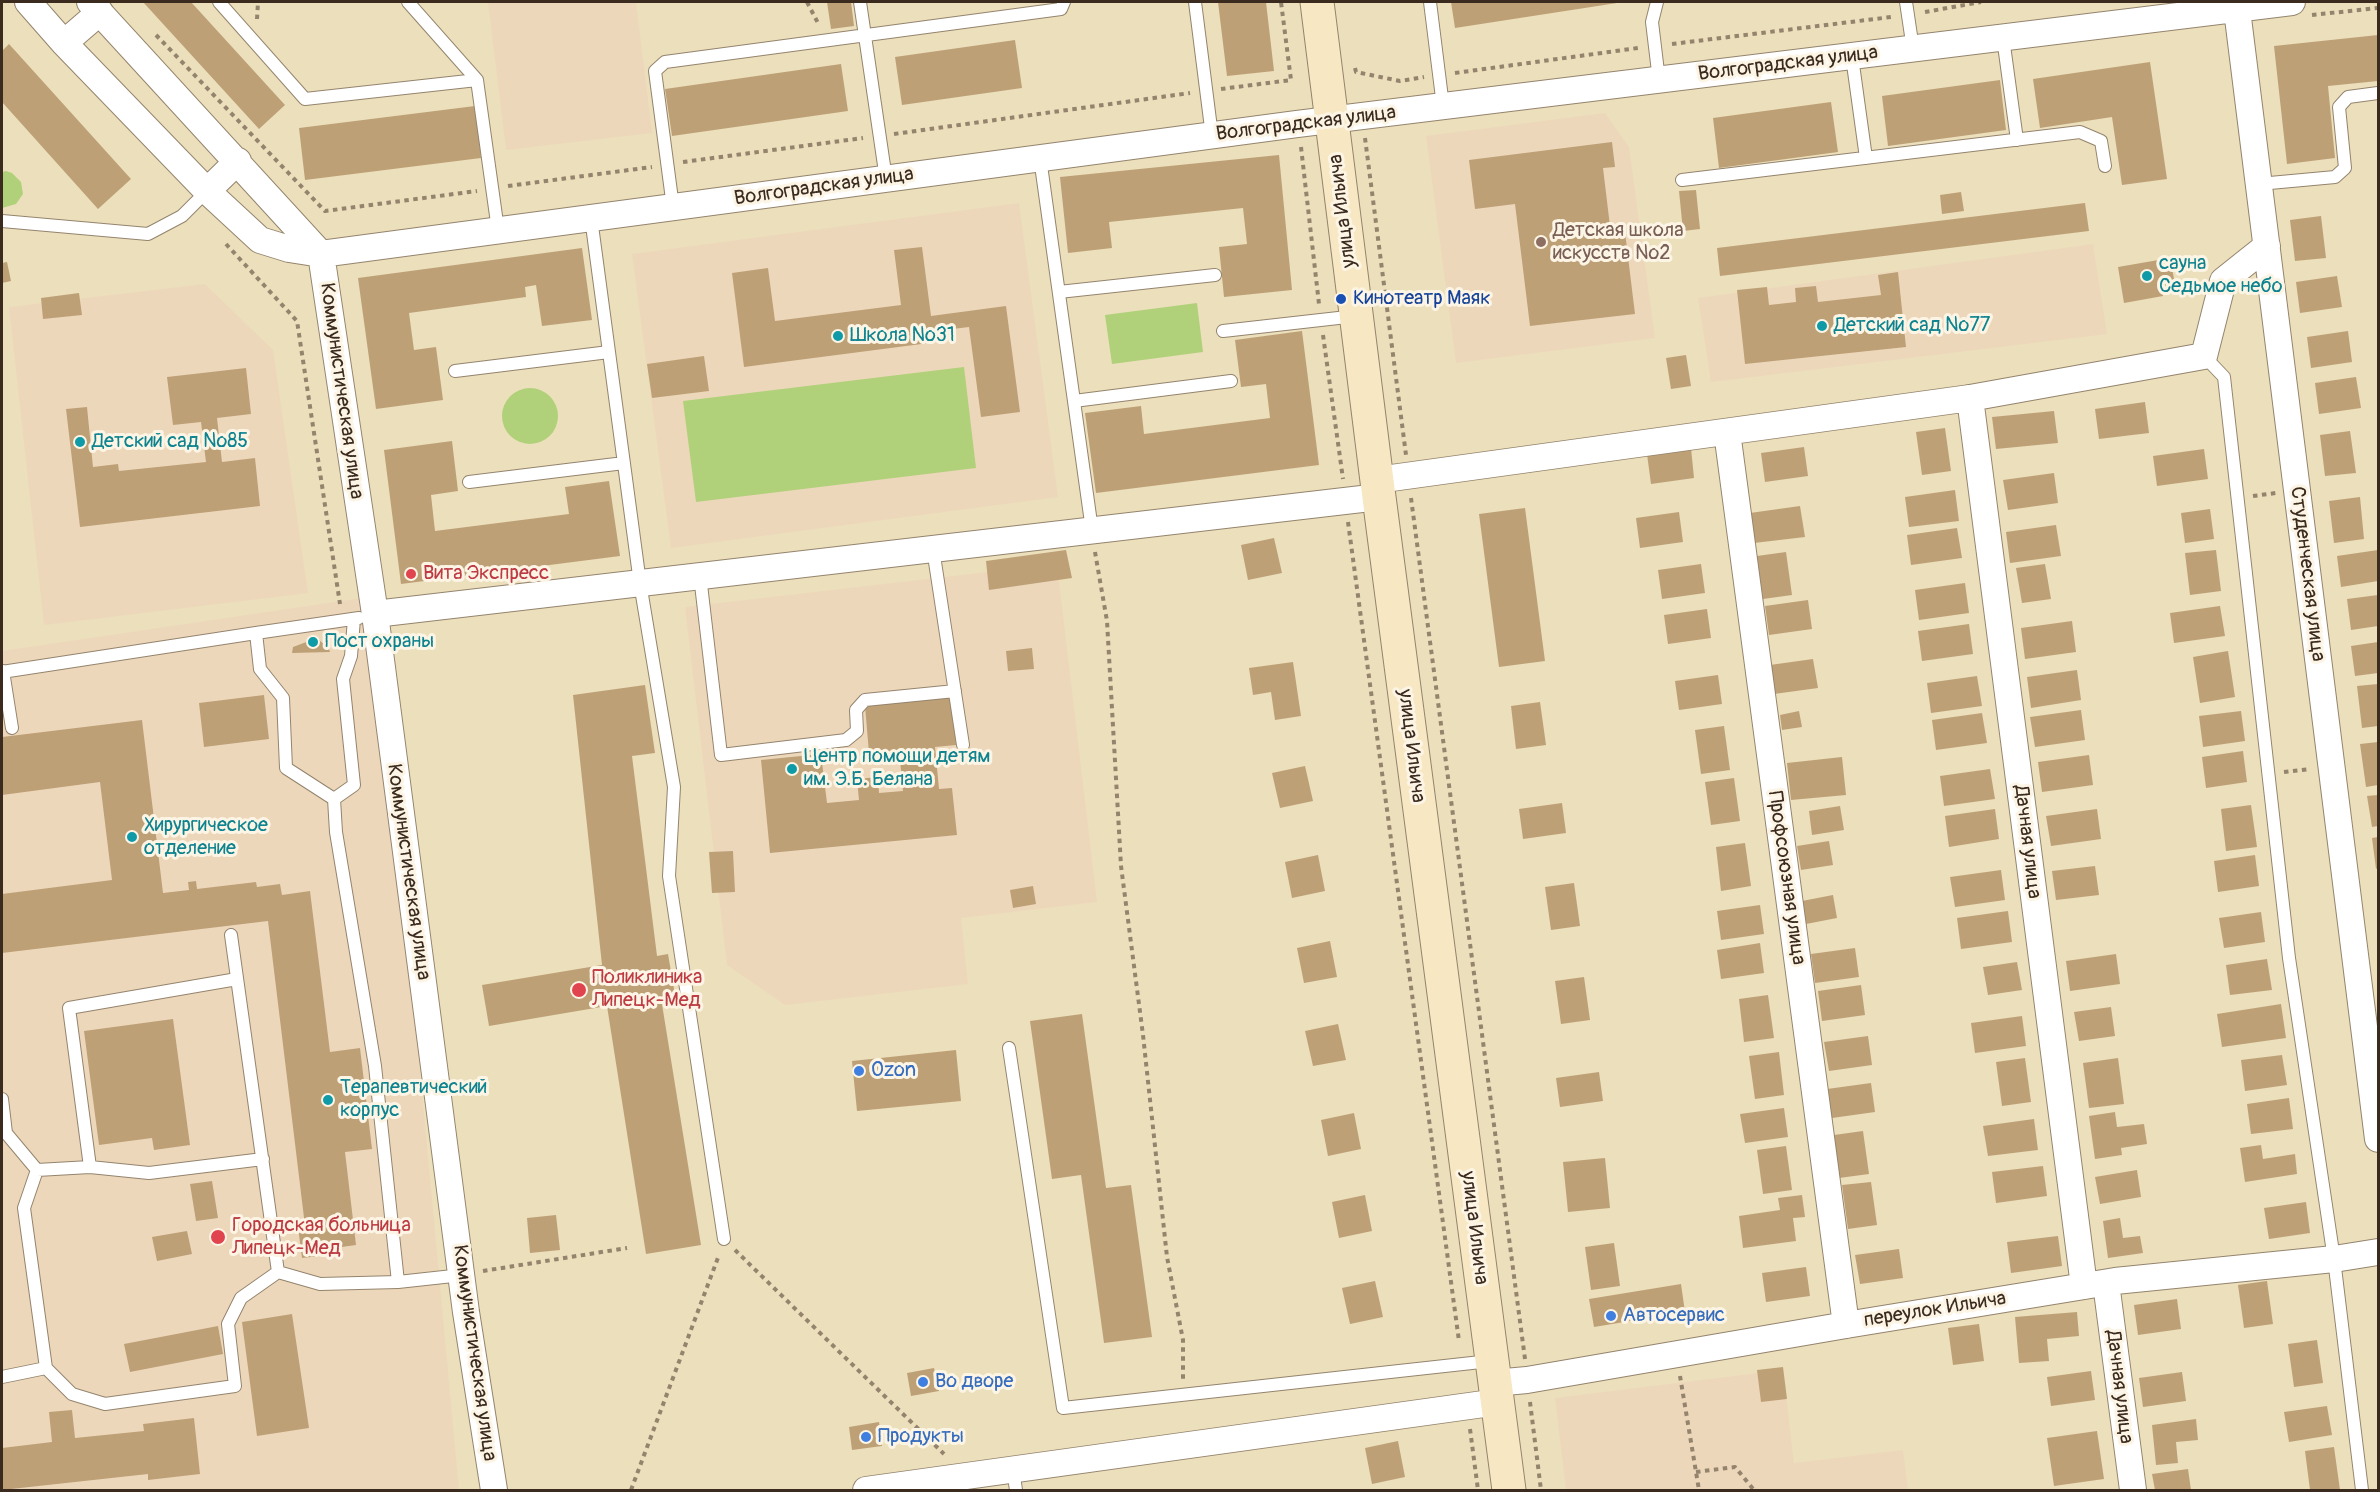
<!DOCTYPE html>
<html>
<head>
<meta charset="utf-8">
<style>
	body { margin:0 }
	#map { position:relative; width:2380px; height:1492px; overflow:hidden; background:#ecdfbc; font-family:Pangolin,sans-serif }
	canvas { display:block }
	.frame { position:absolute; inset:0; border:3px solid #3b2a1e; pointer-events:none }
</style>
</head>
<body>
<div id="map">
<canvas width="2380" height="1492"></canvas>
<div class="frame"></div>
</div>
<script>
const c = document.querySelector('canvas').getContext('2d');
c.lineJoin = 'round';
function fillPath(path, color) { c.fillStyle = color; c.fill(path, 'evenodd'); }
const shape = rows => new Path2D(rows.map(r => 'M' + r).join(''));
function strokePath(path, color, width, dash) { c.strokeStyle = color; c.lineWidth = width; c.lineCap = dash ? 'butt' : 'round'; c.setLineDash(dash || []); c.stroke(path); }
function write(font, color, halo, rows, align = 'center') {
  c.font = font + ' Pangolin,sans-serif'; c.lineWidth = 6; c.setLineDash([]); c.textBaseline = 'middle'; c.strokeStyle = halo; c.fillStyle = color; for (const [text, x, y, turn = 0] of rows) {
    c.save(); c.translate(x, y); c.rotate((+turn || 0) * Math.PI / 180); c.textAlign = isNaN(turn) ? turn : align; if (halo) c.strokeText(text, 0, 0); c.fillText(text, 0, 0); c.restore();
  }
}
fillPath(shape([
	[488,2,636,2,652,133,506,150],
	[1605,113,1629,147,1655,338,1456,363,1426,136],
	[1019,203,1058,497,671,548,632,254],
	[2093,244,2107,334,1711,382,1698,298],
	[205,284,273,350,308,593,44,625,9,307],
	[1057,564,1097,902,961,918,968,984,785,1005,727,965,685,607],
	[362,598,412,984,459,1490,2,1490,2,651],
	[1783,1370,1794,1463,1903,1450,1908,1490,1566,1490,1555,1398]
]), '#edd7bb');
fillPath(shape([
	[6,171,12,173,21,182,23,194,16,204,2,208,2,172],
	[1197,303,1203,352,1112,364,1105,315],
	[964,367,976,468,696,502,683,401],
	'502 416a28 28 0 1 1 56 0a28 28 0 1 1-56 0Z'
]), '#b0d179');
fillPath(shape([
	[143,2,191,2,285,105,259,129],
	[827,2,851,2,854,26,831,29],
	[1218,2,1266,2,1274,71,1227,76],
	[1451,2,1617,2,1617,3,1455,28],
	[2378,35,2378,81,2328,86,2335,158,2287,164,2274,46],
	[1015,40,1022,88,902,105,895,57],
	[9,44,131,179,98,209,2,102,2,51],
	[2150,62,2167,179,2122,185,2112,117,2040,128,2033,79],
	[841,64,848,111,672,136,665,89],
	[2000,80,2006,130,1888,146,1882,96],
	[1831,102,1838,152,1719,168,1713,118],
	[475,106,481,158,305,180,299,128],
	[1612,142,1615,167,1603,168,1610,226,1624,224,1635,314,1530,326,1515,204,1475,209,1469,160],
	[1279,155,1292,290,1224,297,1219,247,1247,244,1243,208,1109,222,1112,248,1068,253,1060,177],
	[1696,190,1700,229,1683,231,1679,191],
	[1961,192,1964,211,1942,214,1940,195],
	[2085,203,2089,231,1720,276,1717,248],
	[2321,216,2326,258,2295,261,2290,220],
	[922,247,931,316,1006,306,1020,412,981,417,969,327,936,331,937,342,744,367,732,273,768,268,775,321,901,305,894,250],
	[582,248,592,320,542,326,536,285,525,287,526,297,409,313,414,350,436,347,443,400,376,409,358,278],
	[2170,258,2175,284,2161,286,2163,296,2124,303,2118,267],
	[7,262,11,281,2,283,2,263],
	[1898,272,1906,347,1745,364,1737,290,1767,287,1769,305,1796,302,1795,288,1816,286,1818,302,1881,295,1878,275],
	[2337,276,2342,307,2300,313,2296,282],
	[79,293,82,315,43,319,41,298],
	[1302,331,1319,465,1096,493,1085,413,1141,406,1144,434,1270,418,1266,384,1241,387,1235,340],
	[2348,331,2352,362,2311,368,2307,337],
	[1686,355,1691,386,1671,389,1666,358],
	[704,356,709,391,652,398,647,364],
	[246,368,251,414,217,418,222,462,255,458,260,506,80,527,66,409,87,407,93,467,118,464,119,471,206,462,201,422,173,425,167,377],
	[2356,377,2361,408,2319,414,2315,383],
	[2145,402,2149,433,2099,439,2095,409],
	[2054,411,2058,443,1996,449,1992,417],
	[1945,428,1951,471,1922,475,1916,432],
	[2350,431,2356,473,2325,476,2320,435],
	[452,441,458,491,431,495,435,531,569,514,565,487,609,481,620,556,401,584,384,450],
	[1804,447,1808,476,1765,482,1761,453],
	[1691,448,1694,478,1651,484,1647,454],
	[2204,449,2208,479,2157,486,2153,456],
	[2054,473,2058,503,2008,510,2003,480],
	[1955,490,1959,521,1909,527,1905,497],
	[2360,497,2364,539,2334,543,2329,501],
	[1800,506,1805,537,1754,543,1750,513],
	[1525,508,1545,661,1499,667,1479,514],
	[2210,509,2214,539,2185,543,2181,513],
	[1679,512,1683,542,1640,548,1636,518],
	[2056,525,2061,556,2010,563,2006,532],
	[1957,528,1962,558,1911,565,1907,535],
	[1274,538,1282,573,1248,580,1241,545],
	[1066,550,1072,578,989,590,986,561],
	[2216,550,2221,591,2190,595,2185,553],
	[2378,550,2378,581,2341,587,2337,556],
	[1786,552,1792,595,1763,599,1757,556],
	[1701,564,1705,593,1662,599,1658,570],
	[2045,564,2051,599,2022,603,2016,568],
	[1965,583,1969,613,1919,620,1915,590],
	[2378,595,2378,626,2351,630,2347,599],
	[1808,600,1812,629,1769,635,1765,606],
	[2220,606,2225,636,2174,643,2170,613],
	[1707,609,1711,638,1668,644,1664,615],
	[2072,621,2076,652,2025,659,2021,628],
	[1969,624,1973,654,1922,661,1918,631],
	[317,638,329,649,330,652,292,653,293,647],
	[2378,642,2378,673,2355,676,2351,646],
	[1032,648,1034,669,1008,671,1006,651],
	[2228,651,2235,697,2200,703,2193,657],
	[1813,659,1818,688,1774,694,1770,665],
	[1293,662,1301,716,1275,720,1271,692,1253,695,1249,668],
	[2077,670,2081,700,2031,708,2027,677],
	[1718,675,1722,704,1679,710,1675,681],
	[1977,676,1982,706,1931,713,1927,683],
	[2378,684,2378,726,2362,728,2357,686],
	[645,685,655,753,632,756,657,956,668,954,675,995,661,998,701,1245,646,1254,607,1006,489,1026,482,985,602,965,573,695],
	[264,695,269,739,204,747,199,703],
	[951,697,956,745,935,747,939,789,952,788,957,835,770,853,761,760,821,754,827,803,859,800,857,779,878,777,879,793,903,791,899,750,869,753,865,706],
	[1540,702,1546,745,1516,749,1511,706],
	[2081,710,2085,740,2035,747,2030,717],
	[1799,711,1802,727,1782,730,1780,715],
	[2241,711,2245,741,2203,747,2199,716],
	[1982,713,1987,743,1936,750,1932,720],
	[142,720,163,893,189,890,188,882,196,881,197,889,256,882,257,887,280,884,282,895,310,891,330,1052,360,1048,372,1149,345,1152,356,1245,327,1249,328,1255,302,1258,298,1227,305,1226,268,921,2,953,2,894,112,880,100,782,2,795,2,737],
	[1724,726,1730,770,1701,774,1695,730],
	[2378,742,2378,785,2366,787,2360,744],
	[2243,751,2247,782,2206,788,2202,757],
	[2089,755,2093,785,2042,792,2038,762],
	[1842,757,1846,795,1791,800,1787,763],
	[1305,766,1313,801,1280,808,1272,773],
	[1990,769,1995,799,1944,806,1940,776],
	[1734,778,1740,821,1711,825,1705,782],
	[2378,795,2378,826,2372,827,2367,796],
	[1562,803,1566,833,1523,839,1519,809],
	[2251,805,2257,847,2226,851,2221,809],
	[1840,806,1844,830,1812,835,1809,811],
	[1995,809,1999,839,1949,847,1945,816],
	[2097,809,2101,839,2051,846,2046,816],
	[2378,837,2378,868,2376,869,2372,838],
	[1829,841,1833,865,1801,870,1797,846],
	[1745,843,1751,886,1721,891,1716,847],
	[733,851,735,892,712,893,709,852],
	[1318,855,1325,891,1292,898,1285,862],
	[2255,855,2259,886,2218,892,2214,861],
	[2095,866,2099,895,2056,900,2052,871],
	[2001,870,2005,900,1955,907,1950,877],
	[1574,883,1580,926,1551,930,1545,887],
	[1033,886,1036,904,1013,908,1010,890],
	[1833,895,1837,918,1806,924,1802,901],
	[1760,905,1764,934,1721,940,1717,911],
	[2008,911,2012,942,1961,949,1957,918],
	[2261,912,2265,942,2224,948,2219,918],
	[1330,941,1337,977,1304,983,1297,948],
	[1760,943,1764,973,1721,979,1717,950],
	[1855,948,1859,977,1815,983,1811,954],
	[2116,954,2120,984,2070,991,2066,961],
	[2267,959,2272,990,2230,995,2226,965],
	[2017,962,2022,990,1988,995,1983,967],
	[1584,977,1590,1020,1561,1024,1555,981],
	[1861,985,1865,1015,1822,1021,1818,991],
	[1768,995,1774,1038,1744,1042,1739,999],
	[2281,1004,2286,1038,2222,1047,2217,1014],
	[2111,1007,2115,1036,2079,1041,2074,1012],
	[1082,1014,1106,1188,1131,1185,1152,1337,1104,1343,1081,1175,1052,1179,1030,1021],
	[2022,1016,2026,1046,1975,1053,1971,1023],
	[173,1019,190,1145,154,1150,152,1138,99,1145,84,1031],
	[1338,1024,1346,1060,1313,1066,1305,1031],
	[1868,1036,1872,1065,1829,1071,1824,1042],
	[956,1050,961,1101,857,1111,852,1061],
	[1779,1052,1784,1095,1755,1099,1749,1056],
	[2282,1055,2287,1085,2245,1091,2241,1060],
	[2025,1058,2031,1102,2002,1106,1996,1062],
	[2118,1058,2124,1104,2089,1108,2083,1063],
	[1599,1072,1603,1101,1560,1107,1556,1078],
	[1871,1083,1875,1112,1832,1118,1827,1089],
	[2289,1098,2293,1129,2251,1134,2247,1104],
	[1784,1108,1788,1137,1745,1143,1740,1114],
	[2115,1112,2117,1127,2144,1124,2147,1144,2121,1148,2122,1155,2095,1159,2089,1116],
	[1354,1113,1361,1149,1328,1156,1321,1120],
	[2034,1119,2038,1150,1988,1156,1983,1126],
	[1863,1131,1869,1174,1839,1178,1834,1135],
	[2261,1145,2263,1159,2295,1154,2297,1174,2245,1182,2240,1148],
	[1786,1146,1792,1190,1763,1194,1757,1150],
	[1605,1158,1610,1208,1568,1212,1563,1162],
	[2043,1166,2047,1196,1996,1203,1992,1172],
	[2137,1170,2141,1197,2100,1204,2095,1177],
	[212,1181,218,1218,196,1221,190,1184],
	[1871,1182,1877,1225,1848,1229,1842,1185],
	[1365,1195,1372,1231,1339,1238,1332,1202],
	[1802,1195,1805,1217,1793,1218,1796,1241,1743,1248,1739,1216,1780,1210,1778,1198],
	[2306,1202,2310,1233,2269,1239,2264,1208],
	[556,1215,560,1250,530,1253,527,1218],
	[2120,1218,2123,1238,2140,1236,2143,1253,2108,1258,2103,1221],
	[187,1231,192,1254,157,1261,152,1237],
	[2058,1236,2062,1266,2011,1273,2007,1242],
	[1614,1243,1620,1286,1591,1290,1585,1247],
	[1899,1249,1903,1278,1860,1284,1855,1255],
	[1806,1267,1810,1296,1766,1302,1762,1273],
	[1375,1281,1383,1317,1350,1324,1342,1288],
	[2267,1281,2273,1324,2244,1328,2238,1285],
	[1681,1284,1685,1312,1594,1327,1589,1299],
	[2177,1299,2181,1329,2138,1335,2134,1305],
	[2077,1312,2079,1336,2047,1339,2049,1361,2019,1363,2015,1317],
	[292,1314,309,1428,257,1436,242,1322],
	[1979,1324,1984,1361,1953,1365,1948,1328],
	[218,1326,223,1354,130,1372,124,1344],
	[2317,1340,2323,1383,2294,1387,2288,1344],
	[1783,1367,1787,1399,1761,1402,1757,1370],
	[934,1368,939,1391,911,1396,907,1373],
	[2091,1371,2095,1400,2051,1406,2047,1377],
	[2182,1372,2186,1401,2143,1407,2139,1378],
	[2327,1406,2332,1435,2289,1442,2284,1412],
	[72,1410,75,1438,144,1431,143,1424,194,1418,200,1474,148,1480,148,1474,2,1490,2,1448,52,1442,49,1412],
	[2196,1419,2198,1440,2176,1442,2178,1463,2156,1465,2152,1425],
	[879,1422,882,1446,852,1450,849,1427],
	[2097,1431,2104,1479,2054,1486,2047,1438],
	[1398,1441,1405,1477,1372,1484,1365,1448],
	[2334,1447,2340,1490,2310,1490,2305,1451],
	[2188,1469,2191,1490,2155,1490,2152,1474]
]), '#bea077');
const lane = shape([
	[219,2,305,99,477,80],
	[408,2,477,80,498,230],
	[860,2,886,179],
	[1195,2,1212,136],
	[1430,2,1443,106],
	[1657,2,1652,22,1659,80],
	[1906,2,1913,49],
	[2003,38,2017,140],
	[1852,57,1866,158],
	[1040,158,1092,530],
	[1682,180,2080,132,2101,141,2105,166],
	[2259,184,2335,177,2345,168,2339,107,2348,97,2378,93],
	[673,207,655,71,665,62,1061,9,1064,2],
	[591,218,640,583,674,787,669,876,724,1239],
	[2,221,148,234,182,216,207,191],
	[1059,292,1215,275],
	[1223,331,1356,316],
	[2204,356,2224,377,2289,958,2334,1259,2362,1490],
	[455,371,609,352],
	[1074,401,1231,381],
	[469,482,624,463],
	[933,549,963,745],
	[700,576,721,755,846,740,857,731,856,710,865,700,955,691],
	[256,633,359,618],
	[3,671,12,728],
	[2,672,256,633,260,669,283,698,286,768,334,799,336,832,375,1066,398,1282,320,1284,278,1272,231,935],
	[334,799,354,785,343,679,351,656,354,619],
	[237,979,69,1008,90,1167,149,1173,263,1159],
	[1009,1048,1063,1408,1490,1361],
	[2,1099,6,1133,37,1170,90,1167],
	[37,1170,24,1208,46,1368,72,1394,105,1404,235,1386,228,1324,241,1298,278,1272],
	[398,1282,462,1275],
	[2,1377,46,1368],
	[1013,1470,1016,1490]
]);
const street = shape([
	[28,2,64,43,207,191,260,240,289,249,321,254,1297,124,2292,2],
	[90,2,321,254,375,614,466,1312,494,1490],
	[2237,10,2378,1139],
	[64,43,100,12],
	[207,191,238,161],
	[1970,398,2084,1286],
	[1727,432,1846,1325],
	[1377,480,1970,398,2204,356,2223,281,2267,246],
	[375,614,1379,497],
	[2106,1283,2133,1490],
	[1494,1383,1527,1380,1846,1325,2115,1281,2334,1259,2378,1252],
	[866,1490,1498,1402]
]);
const secondary = shape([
	[1317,2,1379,497,1509,1490]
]);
strokePath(lane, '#94846d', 14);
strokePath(street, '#94846d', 28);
strokePath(secondary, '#94846d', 35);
strokePath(shape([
	[807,2,819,25],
	[1925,12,1981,2],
	[2312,15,2378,8],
	[257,19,258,2],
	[156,35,325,211,477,191],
	[1672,44,1891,17],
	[1355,68,1356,72,1400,81,1424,77],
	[1455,73,1638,48],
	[1221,89,1291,80,1281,2],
	[894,134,1190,93],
	[1365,138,1406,455],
	[1301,147,1319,304],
	[683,162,863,138],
	[508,186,652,167],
	[226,244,297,321,340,604],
	[1323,335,1343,479],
	[2253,496,2276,493],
	[1411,498,1525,1359],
	[1348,522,1459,1341],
	[1095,552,1107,621,1121,866,1143,1035,1167,1257,1183,1340,1183,1379],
	[2284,772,2310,769],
	[735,1250,944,1454],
	[483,1271,627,1248],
	[1680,1376,1699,1490],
	[1530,1402,1541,1490],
	[1470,1429,1478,1490],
	[1696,1472,1735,1467,1754,1490],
	[631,1490,719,1255]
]), '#94846d', 4, [4.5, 4.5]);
strokePath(lane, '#fff', 12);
strokePath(street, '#fff', 26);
strokePath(secondary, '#f7e8c3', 33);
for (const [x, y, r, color] of [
	[1541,242,6,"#8d6e63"],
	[2147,276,6,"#0f9aa8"],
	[1341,299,6,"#1a4fb4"],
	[1822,326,6,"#0f9aa8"],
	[838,336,6,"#0f9aa8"],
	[80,442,6,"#0f9aa8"],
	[411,574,6,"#e0444e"],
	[313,642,6,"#0f9aa8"],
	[792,769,6,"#0f9aa8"],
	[132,837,6,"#0f9aa8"],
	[579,990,8,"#e0444e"],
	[859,1071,6,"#3f7fe0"],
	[328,1100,6,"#0f9aa8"],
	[218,1237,8,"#e0444e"],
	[1611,1316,6,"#3f7fe0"],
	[923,1382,6,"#3f7fe0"],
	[866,1437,6,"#3f7fe0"]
]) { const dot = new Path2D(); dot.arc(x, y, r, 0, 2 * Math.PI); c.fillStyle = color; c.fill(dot); strokePath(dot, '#fcf5e5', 2); }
write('20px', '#3b2a1e', '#fcf5e5', [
	["Волгоградская улица",1788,64,-7],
	["Волгоградская улица",1306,124,-7],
	["Волгоградская улица",824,187,-8],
	["улица Ильича",1343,211,-97],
	["Коммунистическая улица",341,391,82],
	["Студенческая улица",2307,574,83],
	["улица Ильича",1411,746,83],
	["Дачная улица",2027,842,83],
	["Коммунистическая улица",408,872,82],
	["Профсоюзная улица",1786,878,82],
	["улица Ильича",1474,1228,83],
	["переулок Ильича",1935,1310,-9],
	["Коммунистическая улица",474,1353,82],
	["Дачная улица",2119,1387,83]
]);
write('20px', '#785e54', '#fcf5e5', [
	["Детская школа",1553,231],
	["искусств №2",1553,254]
], 'left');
write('20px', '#0d838f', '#fcf5e5', [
	["сауна",2159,264],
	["Седьмое небо",2159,287],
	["Детский сад №77",1834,326],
	["Школа №31",850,336],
	["Детский сад №85",92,442],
	["Пост охраны",325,642],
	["Центр помощи детям",804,757],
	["им. Э.Б. Белана",804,780],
	["Хирургическое",144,826],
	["отделение",144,849],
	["Терапевтический",340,1088],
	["корпус",340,1111]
], 'left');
write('20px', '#164399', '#fcf5e5', [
	["Кинотеатр Маяк",1353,299]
], 'left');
write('20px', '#be3a42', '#fcf5e5', [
	["Вита Экспресс",423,574],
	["Поликлиника",592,978],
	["Липецк-Мед",592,1001],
	["Городская больница",232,1226],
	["Липецк-Мед",232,1249]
], 'left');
write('20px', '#366cbe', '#fcf5e5', [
	["Ozon",871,1071],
	["Автосервис",1623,1316],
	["Во дворе",935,1382],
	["Продукты",878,1437]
], 'left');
</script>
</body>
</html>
